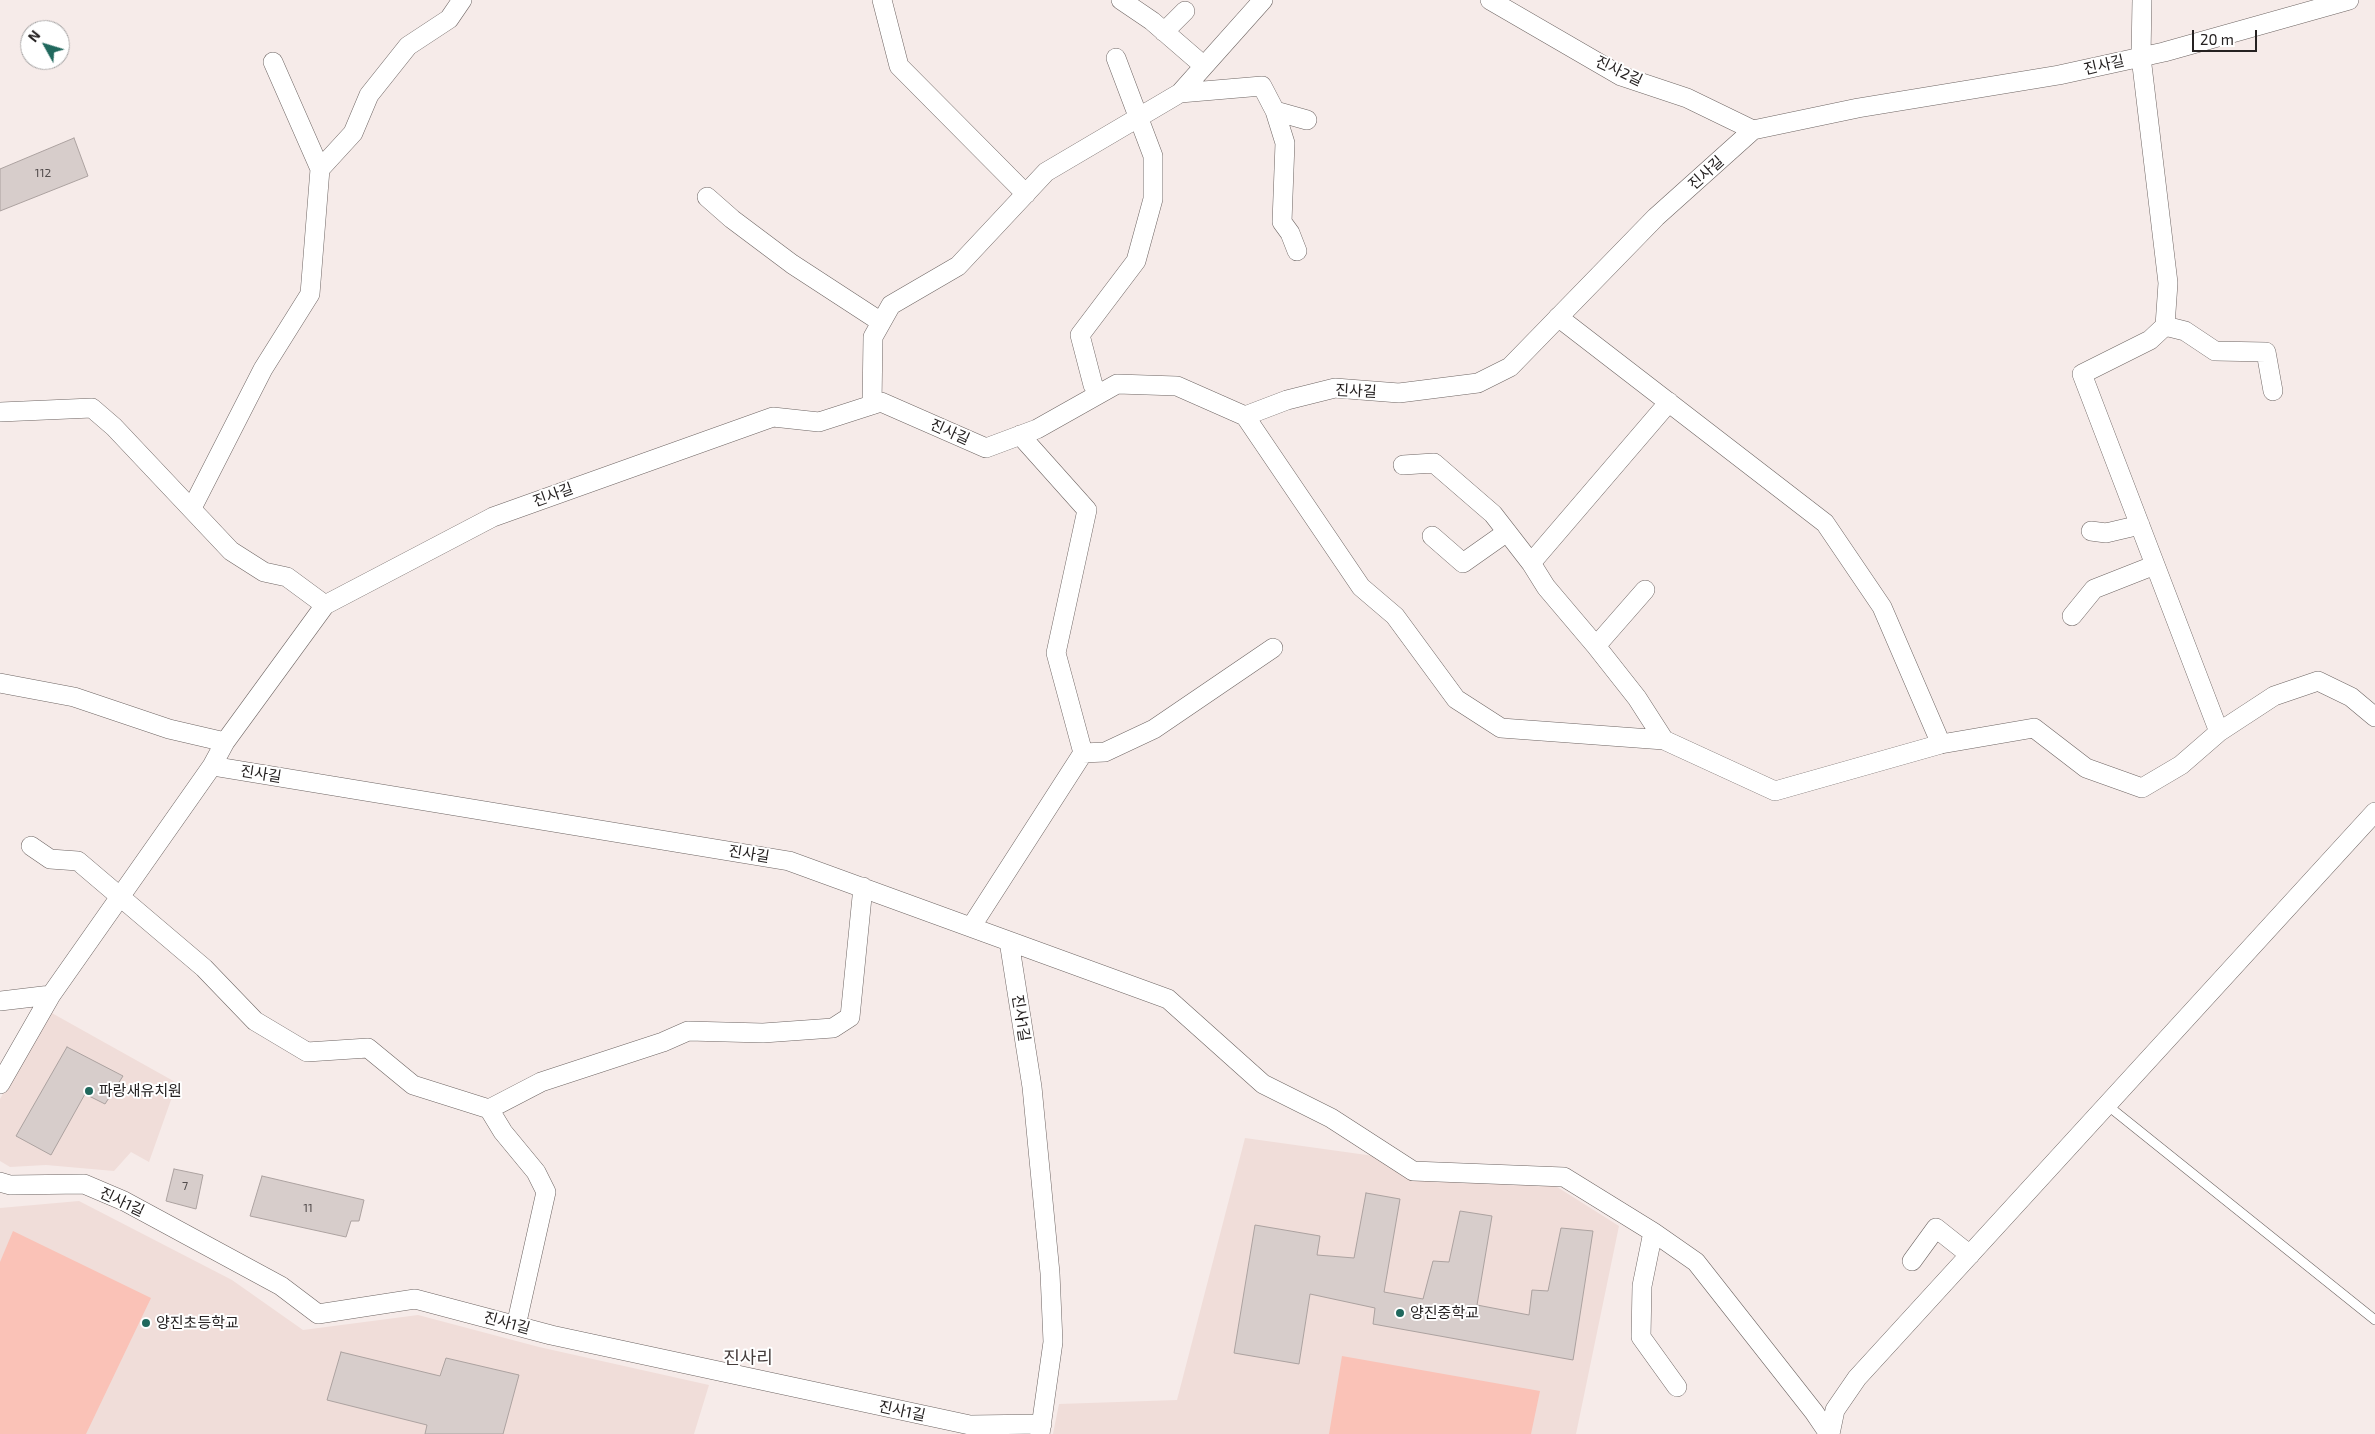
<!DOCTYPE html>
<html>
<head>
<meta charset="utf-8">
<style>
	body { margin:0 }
	#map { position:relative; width:2375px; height:1434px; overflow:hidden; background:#f6ebe9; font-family:"Exo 2",sans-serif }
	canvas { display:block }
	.north { position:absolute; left:20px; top:20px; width:50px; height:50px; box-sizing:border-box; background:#fff; border:1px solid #a8a6a6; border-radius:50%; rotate:309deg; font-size:14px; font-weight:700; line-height:20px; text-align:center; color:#252121 }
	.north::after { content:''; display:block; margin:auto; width:18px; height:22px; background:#20685d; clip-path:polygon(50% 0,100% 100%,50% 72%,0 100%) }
	.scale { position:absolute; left:2192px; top:30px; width:65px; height:22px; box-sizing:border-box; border:2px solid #252121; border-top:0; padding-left:6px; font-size:15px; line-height:18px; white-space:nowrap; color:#252121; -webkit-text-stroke:4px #fff; paint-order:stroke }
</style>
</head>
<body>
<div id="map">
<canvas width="2375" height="1434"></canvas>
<div class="north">N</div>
<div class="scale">20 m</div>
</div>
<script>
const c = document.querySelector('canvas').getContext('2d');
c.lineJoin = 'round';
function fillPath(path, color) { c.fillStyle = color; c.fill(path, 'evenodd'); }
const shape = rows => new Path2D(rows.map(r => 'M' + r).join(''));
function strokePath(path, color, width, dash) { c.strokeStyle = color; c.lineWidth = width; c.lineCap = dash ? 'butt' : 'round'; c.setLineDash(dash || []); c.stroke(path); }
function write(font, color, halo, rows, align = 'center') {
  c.font = font + ' "Exo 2","Noto Sans KR",sans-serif'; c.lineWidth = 4; c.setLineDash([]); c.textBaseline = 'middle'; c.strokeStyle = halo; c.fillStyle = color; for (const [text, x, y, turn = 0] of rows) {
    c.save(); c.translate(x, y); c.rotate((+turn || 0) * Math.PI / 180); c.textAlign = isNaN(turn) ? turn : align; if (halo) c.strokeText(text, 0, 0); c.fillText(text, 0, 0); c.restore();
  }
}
fillPath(shape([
	[50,1012,177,1083,149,1162,131,1152,114,1171,46,1165,10,1167,0,1161,0,1099],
	[1245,1138,1546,1180,1619,1226,1576,1434,1053,1434,1059,1404,1177,1400],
	[79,1201,232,1280,303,1330,418,1315,539,1347,709,1385,694,1434,0,1434,0,1208]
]), '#f0ddd9');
fillPath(shape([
	[13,1231,151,1298,86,1434,0,1434,0,1262],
	[1342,1356,1540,1391,1531,1434,1329,1434]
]), '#fac2b7');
const building = shape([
	[74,138,88,176,0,211,0,169,74,138],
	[67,1047,123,1076,105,1104,85,1094,51,1155,16,1136,67,1047],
	[174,1169,203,1175,196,1209,166,1201,174,1169],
	[262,1176,364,1200,359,1221,351,1221,346,1237,250,1216,262,1176],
	[1366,1193,1400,1199,1384,1292,1423,1299,1433,1261,1449,1262,1460,1211,1492,1216,1477,1305,1529,1315,1532,1290,1548,1291,1561,1228,1593,1231,1573,1360,1373,1324,1375,1308,1310,1294,1299,1364,1234,1353,1255,1225,1320,1236,1317,1255,1354,1258,1366,1193],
	[341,1352,440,1376,446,1358,519,1375,503,1434,425,1434,427,1425,327,1400,341,1352]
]);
fillPath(building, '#d7cdcb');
strokePath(building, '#aca2a0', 1);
const service = shape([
	[2107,1105,2375,1320]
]);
const minor = shape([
	[882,0,899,66,1026,194],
	[1121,0,1152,21,1204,66],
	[1490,0,1621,76,1687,98,1753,130],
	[2142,0,2141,57,2168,283,2165,326,2150,340,2082,374,2219,732],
	[1164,32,1185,11],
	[1180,93,1262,86,1275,111,1285,143,1282,222,1290,233,1297,251],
	[1275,111,1307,120],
	[320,169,353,133,369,95,408,46,449,19,462,0],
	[707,197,732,219,792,264,881,322],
	[1558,317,1825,523,1882,607,1941,744],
	[2165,326,2185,331,2215,351,2266,352,2273,391],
	[1099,394,1093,385,1080,335,1136,261,1153,199,1153,156,1116,58],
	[872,405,873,337,891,305,958,266,1046,172,1180,93,1263,0],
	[0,412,92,408,114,427,231,551,264,572,287,577,325,605],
	[1245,416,1361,587,1395,616,1456,699,1501,728,1664,740,1775,791,1941,744,2034,728,2086,768,2142,788,2181,765,2219,732,2274,696,2318,681,2351,697,2375,717],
	[1403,465,1434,463,1493,514,1531,563,1546,587,1596,646,1637,698,1664,740],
	[192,508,263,369,310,294,320,169,273,62],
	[2091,531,2106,533,2140,525],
	[1432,536,1463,563,1507,532],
	[1531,563,1669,402],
	[2072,616,2094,589,2155,565],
	[1596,646,1645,590],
	[0,683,74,697,169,729,225,742],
	[1083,753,1105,752,1154,729,1273,648],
	[212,766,225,742,325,605,493,517,773,417,819,422,881,402,986,448,1037,429,1117,384,1177,386,1245,416,1287,400,1335,388,1399,393,1478,383,1510,367,1656,217,1753,130,1858,108,2059,75,2164,52,2349,0],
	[31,846,50,859,78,861,204,968,255,1021,307,1052,368,1048,413,1085,489,1109,541,1082,663,1042,688,1031,763,1033,833,1028,850,1017,863,887],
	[971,927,1083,753,1056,653,1087,510,1020,435],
	[1009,941,1032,1087,1050,1273,1053,1342,1040,1434],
	[0,1001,51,995],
	[0,1084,51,995,212,766,789,861,1168,999,1263,1084,1331,1118,1413,1171,1564,1177,1653,1232,1696,1262,1814,1412,1829,1434],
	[489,1109,503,1132,536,1172,546,1192,516,1326],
	[0,1182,10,1185,84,1184,124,1201,281,1286,318,1314,415,1299,551,1335,970,1425,1042,1424],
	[1653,1232,1642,1286,1641,1337,1677,1387],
	[1912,1261,1936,1228,1970,1255],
	[1830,1434,1835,1410,1857,1378,2375,812]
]);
strokePath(service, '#6e6563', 10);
strokePath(minor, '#6e6563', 20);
strokePath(service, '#fff', 9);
strokePath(minor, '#fff', 19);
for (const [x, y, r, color] of [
	[89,1091,5,"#20685d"],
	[1400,1313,5,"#20685d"],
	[146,1323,5,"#20685d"]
]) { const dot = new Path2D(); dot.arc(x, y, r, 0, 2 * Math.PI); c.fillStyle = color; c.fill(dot); strokePath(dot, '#fff', 2); }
write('12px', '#524c4c', null, [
	["112",43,173],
	["7",185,1186],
	["11",308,1208]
]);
write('15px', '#252121', '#fff', [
	["진사길",2104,65,-13],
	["진사2길",1619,71,25],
	["진사길",1706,173,-42],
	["진사길",1356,391,3],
	["진사길",950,432,24],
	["진사길",553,495,-20],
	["진사길",261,774,9],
	["진사길",749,854,9],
	["진사1길",1021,1018,81],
	["진사1길",122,1202,25],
	["진사1길",507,1323,15],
	["진사1길",902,1411,12]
]);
write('15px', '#252121', '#fff', [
	["파랑새유치원",99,1091],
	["양진중학교",1410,1313],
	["양진초등학교",156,1323]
], 'left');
write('18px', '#453c3b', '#fff', [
	["진사리",748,1358]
]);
</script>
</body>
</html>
